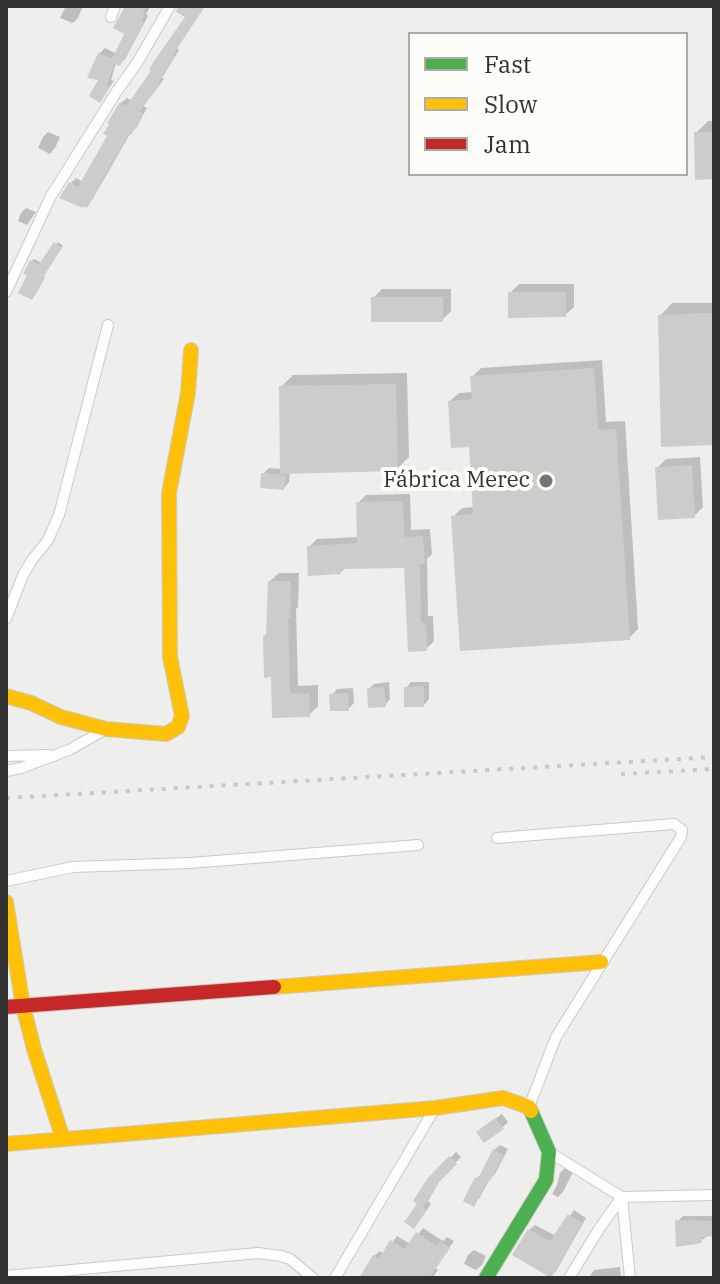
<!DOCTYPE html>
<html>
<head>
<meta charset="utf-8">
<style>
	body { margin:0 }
	#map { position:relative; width:720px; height:1284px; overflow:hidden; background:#eeefec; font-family:"IBM Plex Serif",serif }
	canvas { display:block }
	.frame { position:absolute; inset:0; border:8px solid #323230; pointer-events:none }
	.legend { position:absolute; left:408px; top:32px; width:280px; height:144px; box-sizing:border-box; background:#fcfdf8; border:2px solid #abaca8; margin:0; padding:10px 14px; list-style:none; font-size:24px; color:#323230 }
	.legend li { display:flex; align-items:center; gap:16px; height:40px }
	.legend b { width:40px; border:2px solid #abaca8 }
</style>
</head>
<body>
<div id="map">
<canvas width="720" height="1284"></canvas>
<div class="frame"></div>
<ul class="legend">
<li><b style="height:10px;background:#4caf50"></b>Fast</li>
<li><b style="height:10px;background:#ffc107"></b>Slow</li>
<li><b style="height:10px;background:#c62828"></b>Jam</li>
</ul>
</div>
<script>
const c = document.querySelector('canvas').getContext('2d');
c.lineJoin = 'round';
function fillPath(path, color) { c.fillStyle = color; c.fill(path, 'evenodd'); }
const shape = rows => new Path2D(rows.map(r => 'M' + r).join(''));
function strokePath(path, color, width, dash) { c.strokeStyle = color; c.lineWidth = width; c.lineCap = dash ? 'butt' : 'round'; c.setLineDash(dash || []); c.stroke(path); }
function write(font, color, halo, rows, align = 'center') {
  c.font = font + ' "IBM Plex Serif",serif'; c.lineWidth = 8; c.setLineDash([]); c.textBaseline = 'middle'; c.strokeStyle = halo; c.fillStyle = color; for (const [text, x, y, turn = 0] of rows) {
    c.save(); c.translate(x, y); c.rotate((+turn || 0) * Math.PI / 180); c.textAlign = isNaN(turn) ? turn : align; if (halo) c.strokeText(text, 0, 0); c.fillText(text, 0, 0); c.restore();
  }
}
fillPath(shape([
	[66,6,83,6,78,18,73,23,60,18],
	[128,6,148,6,149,9,146,14,148,16,125,59,120,64,116,63,111,80,114,81,100,100,101,79,99,54,105,48,117,54,126,33],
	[182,6,205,6,177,48,179,50,162,78,164,79,143,106,147,108,136,128,130,134,92,200,87,205,71,183,76,178,83,182,109,136,121,103,127,98,132,101,188,17],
	[708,121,714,121,714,177,696,133],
	[48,132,60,137,55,148,50,154,38,148,43,137],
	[26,208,36,212,27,225,18,221,21,213],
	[58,242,63,246,42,276,45,277,34,296,30,274,31,262,34,259,42,263],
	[519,284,574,284,574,307,565,315,510,293],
	[382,289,451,289,451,311,442,320,373,298],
	[672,303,714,303,714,443,660,316],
	[602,360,606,422,625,421,638,629,629,638,453,517,462,508,475,507,471,445,450,401,459,393,473,392,472,377,481,368],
	[407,373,409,457,397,469,290,472,289,482,284,488,263,474,269,468,282,469,281,387,293,375],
	[700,457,703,507,694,516,657,468,666,459],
	[410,494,411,530,430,529,432,554,427,559,428,616,433,616,434,641,426,649,405,566,346,567,341,572,309,547,317,539,359,537,358,503,366,495],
	[279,573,299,573,298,607,296,609,298,686,318,685,318,706,309,715,274,716,270,581],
	[389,682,390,699,385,705,369,689,374,684],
	[411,682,429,682,429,699,424,705,406,688],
	[353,688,354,703,348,709,332,695,337,689],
	[502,1114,508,1122,502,1128,484,1127],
	[500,1145,508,1149,495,1174,489,1180,479,1199,473,1204,477,1178,483,1172,494,1150],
	[456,1152,461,1157,443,1175,428,1201,431,1204,419,1221,420,1203,429,1180],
	[565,1168,573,1172,563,1192,558,1197,552,1194,557,1185,560,1173],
	[574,1210,586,1218,556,1271,551,1276,529,1230,535,1225,556,1236],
	[683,1216,714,1216,714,1234,708,1235,701,1241,678,1221],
	[423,1228,443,1241,447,1237,454,1241,435,1268,438,1270,433,1277,434,1278,361,1278,374,1256,380,1251,384,1254,397,1236,410,1244],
	[474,1250,486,1256,482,1265,476,1270,464,1264,468,1255],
	[620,1267,621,1278,589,1278,594,1270]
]), '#0003');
fillPath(shape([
	[125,6,147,6,143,13,144,16,142,20,144,23,120,66,114,64,107,85,110,87,100,103,89,96,98,80,87,78,98,53,110,58,113,57,124,34,113,28],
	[178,6,205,6,173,55,175,56,158,84,160,85,139,112,143,114,131,135,129,134,106,173,94,197,87,208,84,206,83,208,59,198,69,182,78,187,107,136,103,134,109,124,107,123,120,102,126,106,151,71,149,70,154,61,185,17,176,12],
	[694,132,714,132,714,179,695,180],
	[54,242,62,248,42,279,44,280,32,300,18,293,27,275,23,274,30,260,39,264],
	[508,292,566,292,566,317,508,318],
	[371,297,443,297,443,322,371,322],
	[714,313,714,445,661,447,658,315],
	[594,368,598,430,616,429,630,640,460,651,451,516,473,514,469,447,451,448,448,401,472,399,470,376],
	[396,384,398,471,280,474,279,386],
	[692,465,695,518,658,520,655,467],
	[261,473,286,475,284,490,260,488],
	[403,501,404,537,423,536,425,564,420,564,421,623,426,623,427,651,408,652,404,568,341,569,341,574,308,576,307,546,357,543,356,502],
	[268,581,291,581,290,618,288,618,290,694,309,693,310,717,272,718,271,677,264,678,263,636,266,635],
	[424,686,424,707,404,707,404,687],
	[384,687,386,707,368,708,367,688],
	[348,693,349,711,330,711,329,694],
	[495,1118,504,1129,484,1143,476,1132],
	[493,1149,504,1155,490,1181,488,1180,474,1207,463,1201,475,1177,478,1179],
	[449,1156,457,1164,438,1183,423,1207,427,1210,414,1229,404,1222,417,1204,413,1201,427,1179],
	[568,1214,582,1223,551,1278,512,1255,528,1229,550,1241],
	[675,1220,714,1221,714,1236,701,1237,702,1243,676,1247],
	[416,1232,437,1246,440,1241,450,1248,429,1278,359,1278,373,1255,379,1259,390,1240,405,1249]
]), '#cccdca');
const street = shape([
	[111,17,115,6],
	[6,292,51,196,117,91,137,63,170,6],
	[6,619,23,575,32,560,48,540,59,515,108,325],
	[6,756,48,755],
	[6,771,21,768,69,750,106,729],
	[497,838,674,824,682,830,681,837,556,1037,529,1107],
	[6,881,73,867,190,863,418,845],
	[549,1152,622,1197,630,1278],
	[6,1276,258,1253,281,1256,290,1259,313,1278],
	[335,1278,435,1108],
	[569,1278,601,1226,622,1197,714,1195]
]);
const fast = shape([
	[486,1278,546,1180,549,1152,531,1111]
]);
const slow = shape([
	[6,696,31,703,61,717,106,729,166,734,178,727,182,716,170,657,169,493,188,393,191,350],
	[6,902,23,1006,34,1049,63,1139],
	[274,987,601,962],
	[6,1144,435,1108,503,1098,529,1107,531,1111]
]);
const jam = shape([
	[6,1007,274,987]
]);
strokePath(street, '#cacac8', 12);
strokePath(fast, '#cacac8', 16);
strokePath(slow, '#cacac8', 16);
strokePath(jam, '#cacac8', 16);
strokePath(street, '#fcfdfc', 10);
strokePath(fast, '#4caf50', 14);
strokePath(slow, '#ffc107', 14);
strokePath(jam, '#c62828', 14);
strokePath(shape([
	[621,774,714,769],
	[6,798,714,757]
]), '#c8c9c7', 4, [4, 8]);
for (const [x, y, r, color] of [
	[546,481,8,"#747472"]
]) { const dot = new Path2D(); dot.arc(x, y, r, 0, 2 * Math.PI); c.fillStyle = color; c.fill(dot); strokePath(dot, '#fcfdf8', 3); }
write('22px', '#323230', '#fcfdf8', [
	["Fábrica Merec",530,481]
], 'right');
</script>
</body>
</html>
